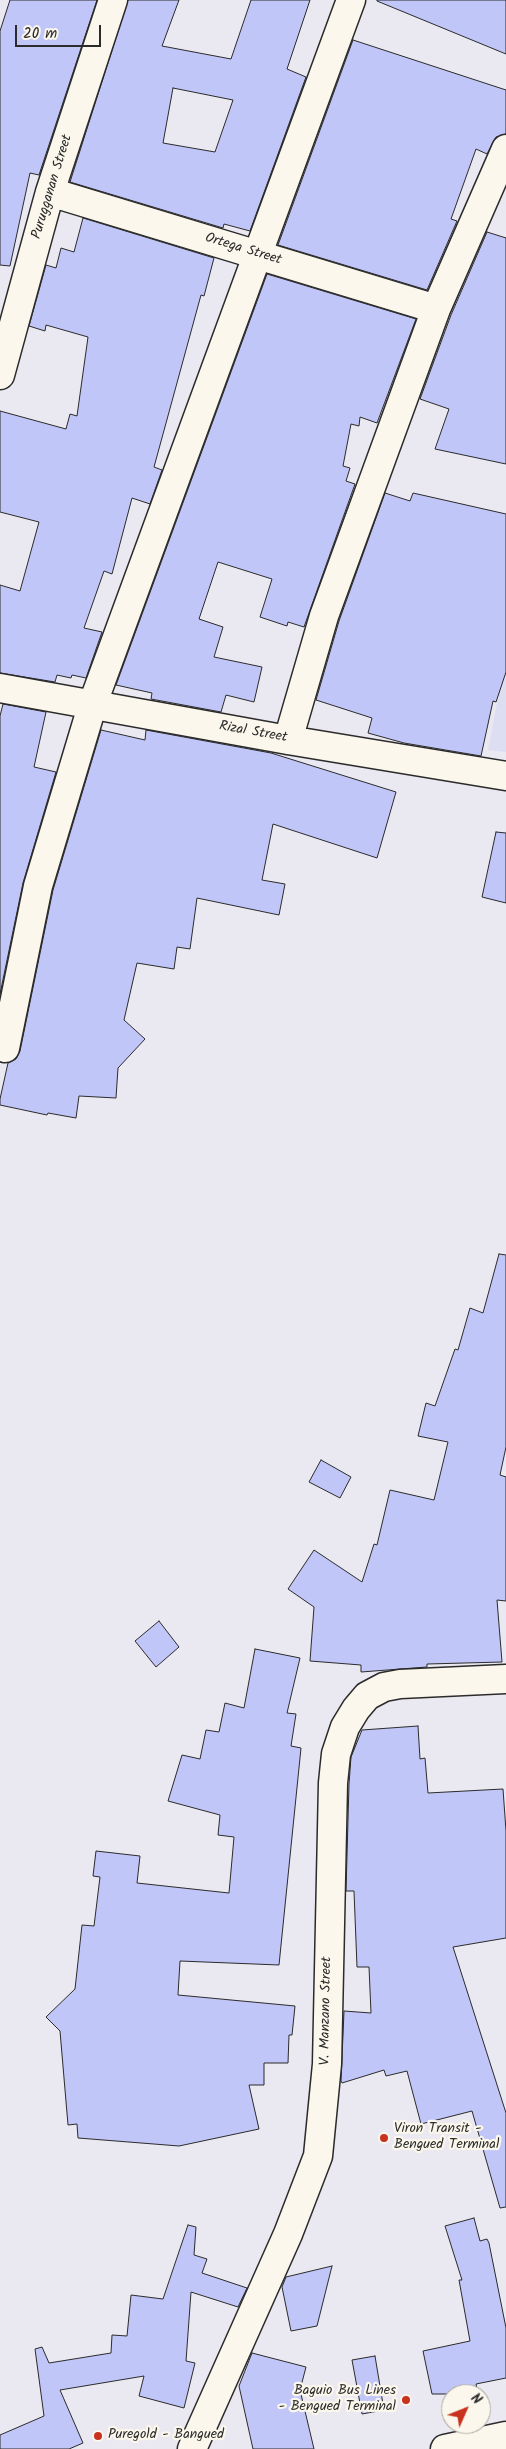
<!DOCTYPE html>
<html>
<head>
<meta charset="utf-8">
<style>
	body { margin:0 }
	#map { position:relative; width:506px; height:2449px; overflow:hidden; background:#eae8f0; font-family:Kalam,sans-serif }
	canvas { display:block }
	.north { position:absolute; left:441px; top:2384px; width:50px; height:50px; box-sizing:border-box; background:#fbf7ec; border:1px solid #a8a59f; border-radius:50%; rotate:46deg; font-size:14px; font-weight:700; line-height:20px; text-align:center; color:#2b2b2b }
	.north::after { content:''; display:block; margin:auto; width:18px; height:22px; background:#c8321e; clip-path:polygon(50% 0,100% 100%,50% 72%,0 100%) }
	.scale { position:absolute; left:15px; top:25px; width:86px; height:22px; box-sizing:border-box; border:2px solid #2b2b2b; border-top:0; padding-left:6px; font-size:15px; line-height:18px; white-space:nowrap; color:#2b2b2b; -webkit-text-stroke:4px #fbf7ec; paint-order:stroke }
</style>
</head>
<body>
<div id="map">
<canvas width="506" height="2449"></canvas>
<div class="north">N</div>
<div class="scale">20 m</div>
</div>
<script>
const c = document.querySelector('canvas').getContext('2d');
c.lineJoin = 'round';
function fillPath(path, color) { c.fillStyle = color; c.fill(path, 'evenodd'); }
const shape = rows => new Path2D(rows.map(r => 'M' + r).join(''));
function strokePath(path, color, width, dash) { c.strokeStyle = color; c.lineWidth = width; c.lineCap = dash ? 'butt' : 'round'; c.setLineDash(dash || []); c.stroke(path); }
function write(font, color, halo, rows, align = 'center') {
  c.font = font + ' Kalam,sans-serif'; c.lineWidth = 4.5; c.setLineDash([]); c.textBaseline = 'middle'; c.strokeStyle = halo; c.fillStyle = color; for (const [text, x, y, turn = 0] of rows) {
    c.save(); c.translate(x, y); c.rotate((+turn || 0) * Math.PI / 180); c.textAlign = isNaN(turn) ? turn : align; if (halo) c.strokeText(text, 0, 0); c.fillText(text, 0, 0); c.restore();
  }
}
fillPath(shape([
	[506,656,506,752,488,750]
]), '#dedef2');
const building = shape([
	[10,0,97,0,39,175,30,173,10,266,0,265,0,31,10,0],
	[128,0,179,0,162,46,231,59,251,0,310,0,287,69,306,77,250,231,224,224,223,228,70,182,128,0],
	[173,88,233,100,215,152,163,143,173,88],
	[377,0,506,0,506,54,377,1,377,0],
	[353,40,506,90,506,134,496,137,487,154,476,149,451,219,457,221,427,290,278,245,353,40],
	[83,218,214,258,204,296,201,295,154,467,162,470,150,504,132,498,112,574,104,571,84,628,102,632,86,678,72,675,71,678,57,675,55,682,0,673,0,585,20,591,39,522,0,512,0,411,66,429,70,414,77,416,88,337,46,325,45,331,29,326,46,265,56,268,61,248,74,252,83,218],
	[487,232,506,238,506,464,435,449,449,409,420,399,451,315,487,232],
	[267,274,416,319,377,423,360,417,359,426,351,424,343,466,350,468,346,481,355,484,304,627,288,622,287,626,260,617,272,579,218,562,199,619,223,627,214,657,262,667,254,702,226,695,221,712,151,699,152,693,116,685,267,274],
	[385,493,410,501,413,493,506,514,506,672,496,702,493,701,481,756,404,743,368,733,372,718,316,700,339,621,385,493],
	[3,704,46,712,34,767,56,772,23,883,0,994,0,716,3,704],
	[101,730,145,740,146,730,271,753,396,792,377,858,273,824,262,880,285,884,279,915,197,898,190,949,177,947,174,969,137,963,124,1020,145,1039,118,1068,116,1098,79,1096,76,1118,48,1113,47,1115,0,1105,0,1099,8,1063,16,1059,20,1051,53,890,101,730],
	[496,832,506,833,506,903,482,897,496,832],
	[499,1254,506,1255,506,1447,500,1475,506,1477,506,1601,497,1600,502,1662,427,1664,427,1667,361,1672,361,1665,310,1661,314,1607,288,1589,314,1550,362,1582,374,1544,377,1545,390,1490,434,1500,448,1442,418,1436,426,1403,435,1406,455,1349,458,1350,470,1308,483,1313,499,1254],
	[321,1460,351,1477,340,1498,309,1482,321,1460],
	[159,1621,179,1647,156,1667,135,1641,159,1621],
	[255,1649,300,1658,287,1713,296,1714,291,1746,301,1748,279,1965,180,1961,178,1995,295,2006,292,2035,289,2035,288,2063,264,2063,264,2085,249,2085,259,2129,179,2146,78,2138,77,2124,68,2125,60,2031,46,2017,75,1989,82,1925,94,1926,100,1877,93,1876,96,1851,140,1856,137,1883,229,1893,234,1837,218,1835,220,1815,168,1801,182,1755,200,1759,206,1730,219,1732,225,1703,244,1708,255,1649],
	[418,1726,420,1759,425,1758,428,1793,503,1789,506,1831,506,1938,453,1947,506,2113,506,2207,500,2208,472,2111,421,2124,407,2071,386,2076,384,2070,342,2083,341,2081,344,2011,371,2013,369,1967,357,1967,354,1891,346,1891,349,1784,351,1757,362,1730,418,1726],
	[474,2218,480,2241,487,2239,489,2243,506,2328,506,2378,476,2384,478,2394,432,2394,423,2351,470,2341,459,2280,462,2280,445,2226,474,2218],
	[188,2225,196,2227,194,2255,207,2259,202,2273,247,2288,238,2307,191,2292,186,2361,195,2363,184,2408,139,2396,144,2376,60,2390,83,2443,69,2449,0,2449,0,2435,44,2416,35,2349,42,2347,49,2363,111,2353,112,2335,127,2336,131,2295,163,2299,188,2225],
	[332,2266,317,2326,291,2331,282,2287,286,2277,332,2266],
	[252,2353,306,2367,300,2390,314,2449,253,2449,239,2386,252,2353],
	[375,2356,384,2410,362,2414,352,2360,375,2356]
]);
fillPath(building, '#c1c6f8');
strokePath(building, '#2b2b2b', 1);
const minor = shape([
	[50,192,436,309],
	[0,375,50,192,113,0],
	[0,688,288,740,506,776],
	[288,740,324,616,436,309,506,149],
	[5,1048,38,886,93,703,351,0],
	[192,2449,288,2234,318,2156,327,2064,333,1783,336,1754,345,1727,356,1709,367,1696,384,1687,400,1684,506,1679]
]);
const major = shape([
	[445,2449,506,2436]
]);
strokePath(minor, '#2b2b2b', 31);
strokePath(major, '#2b2b2b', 31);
strokePath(minor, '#fbf7ec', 28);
strokePath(major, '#fbf7ec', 28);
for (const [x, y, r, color] of [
	[384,2138,5,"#c8321e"],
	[406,2400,5,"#c8321e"],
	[98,2436,5,"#c8321e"]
]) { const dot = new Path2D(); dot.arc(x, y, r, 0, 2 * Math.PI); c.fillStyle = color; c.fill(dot); strokePath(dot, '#fbf7ec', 2); }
write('14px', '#2b2b2b', '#fbf7ec', [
	["Purugganan Street",53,187,-73],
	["Ortega Street",243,250,17],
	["Rizal Street",253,733,10],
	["V. Manzano Street",327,2011,-89]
]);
write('14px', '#2b2b2b', '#fbf7ec', [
	["Viron Transit -",394,2130],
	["Bengued Terminal",394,2146],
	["Baguio Bus Lines",396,2392,"right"],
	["- Bengued Terminal",396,2408,"right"],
	["Puregold - Bangued",108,2436]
], 'left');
</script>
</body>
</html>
